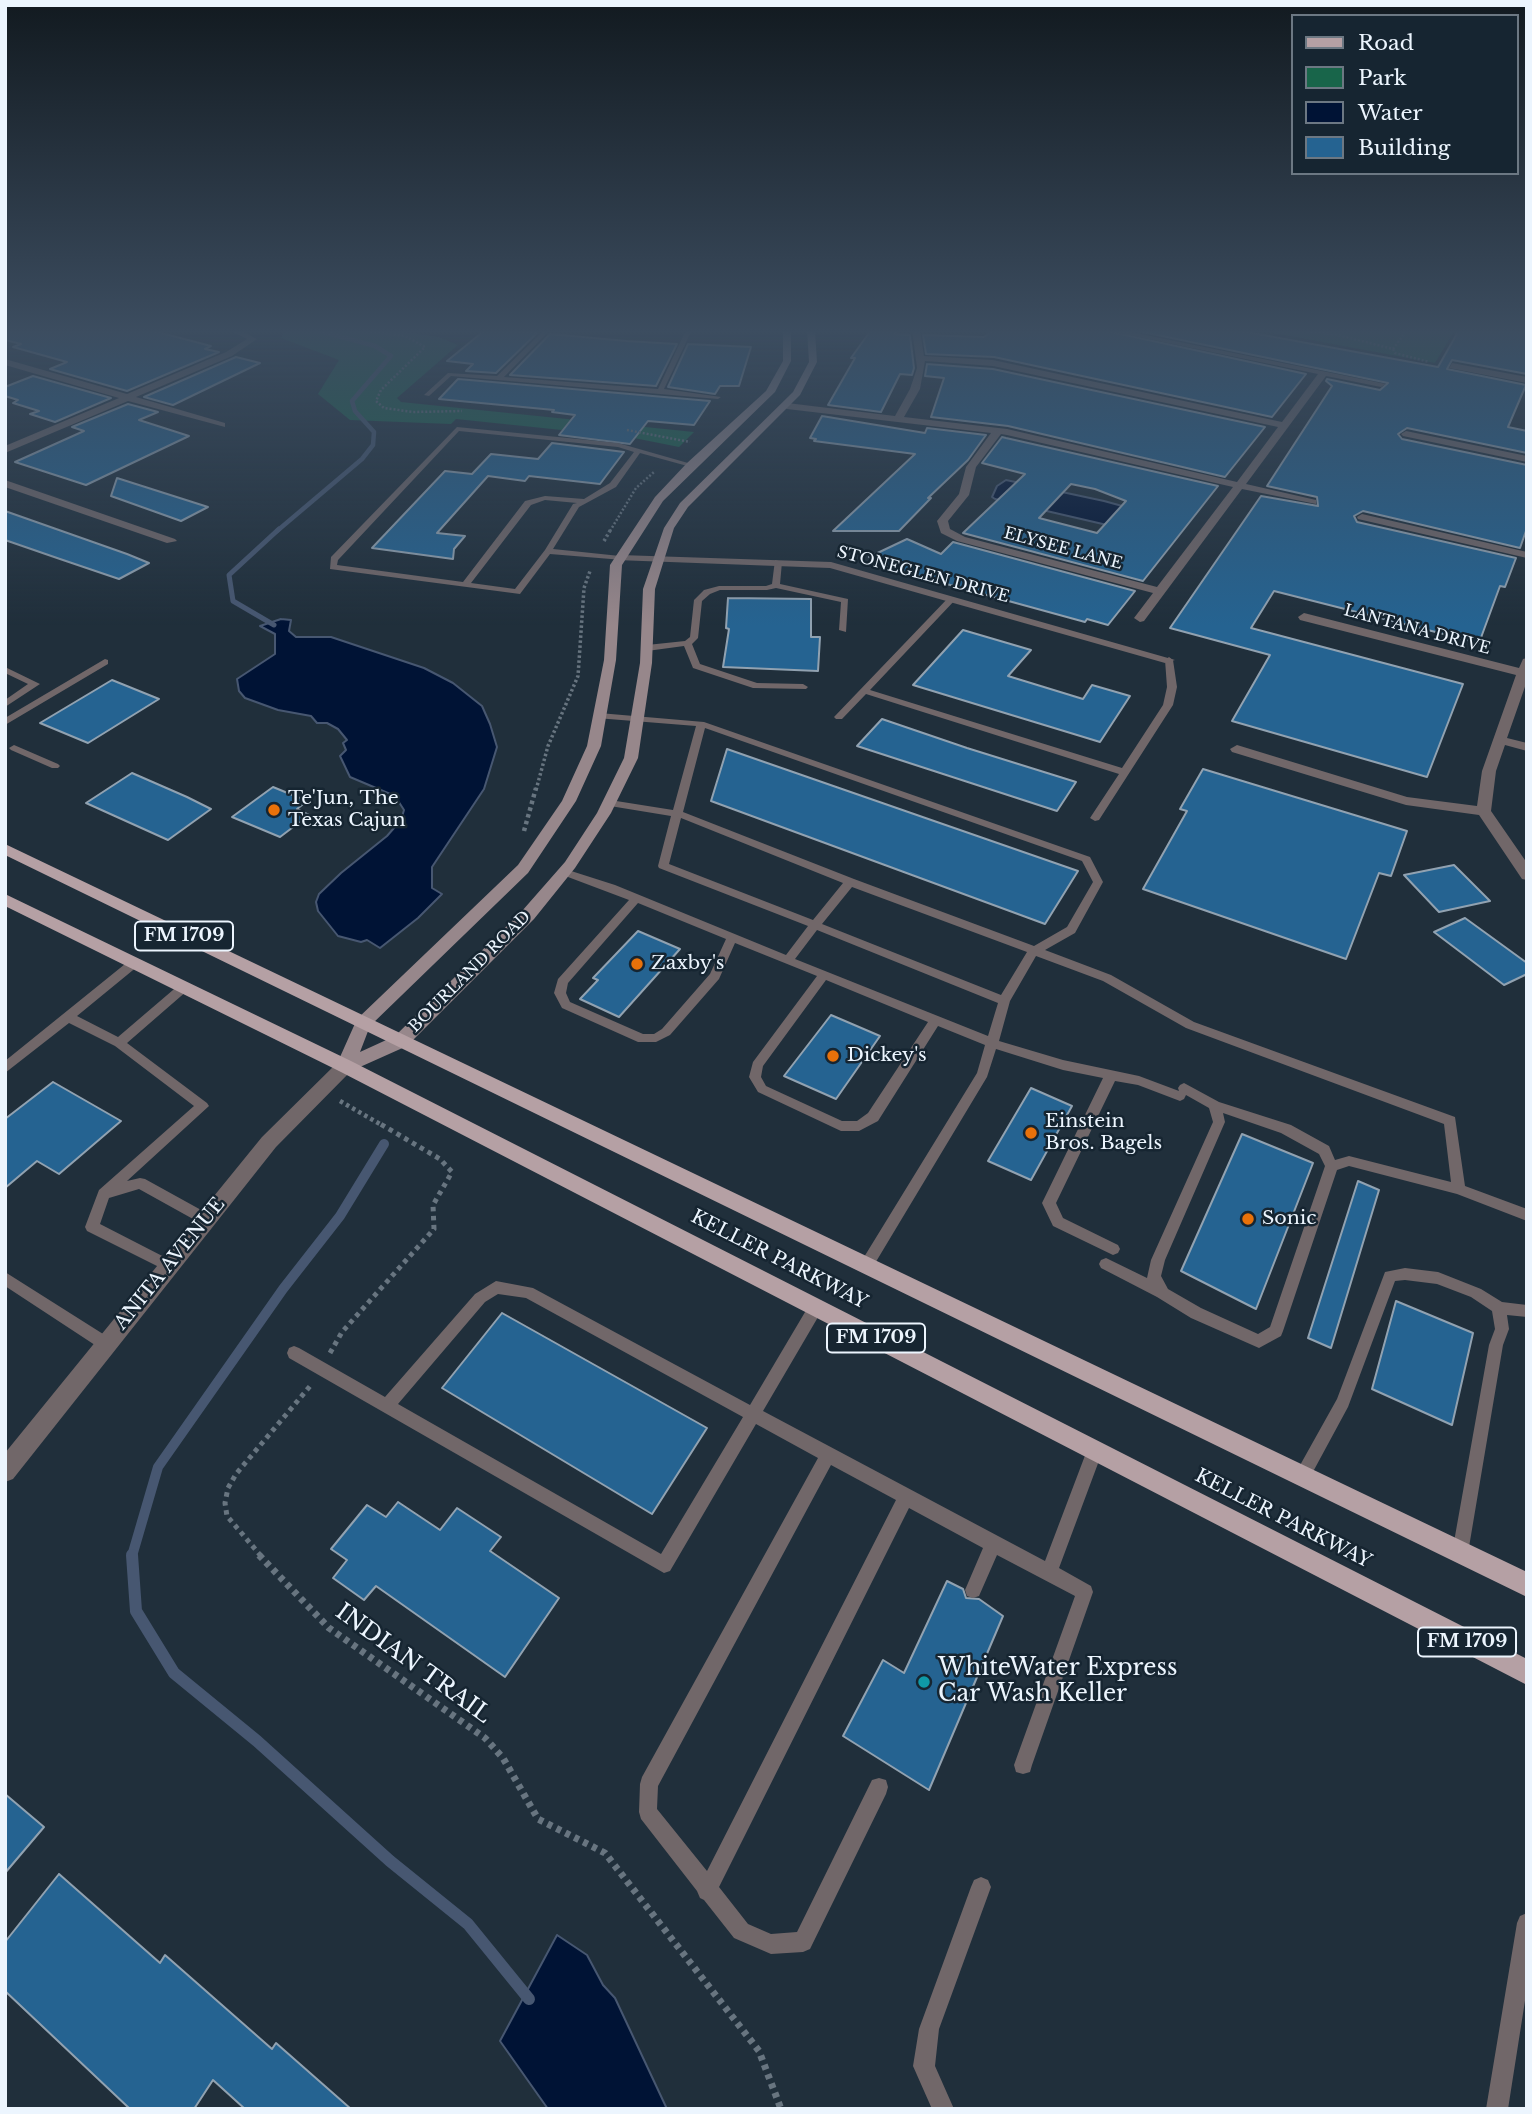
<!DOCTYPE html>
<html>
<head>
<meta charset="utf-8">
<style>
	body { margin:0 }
	#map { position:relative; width:1532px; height:2114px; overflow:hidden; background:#202f3b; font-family:"Libre Baskerville",serif }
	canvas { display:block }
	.frame { position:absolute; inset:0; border:7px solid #ecf5fe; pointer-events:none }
	.legend { position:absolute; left:1291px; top:14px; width:228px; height:161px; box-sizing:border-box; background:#162531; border:2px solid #6c7883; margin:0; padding:9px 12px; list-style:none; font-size:21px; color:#ecf5fe }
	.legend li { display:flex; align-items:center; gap:14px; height:35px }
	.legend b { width:35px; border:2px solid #6c7883 }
</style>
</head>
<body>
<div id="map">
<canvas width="1532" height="2114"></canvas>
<div class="frame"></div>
<ul class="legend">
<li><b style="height:9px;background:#b5a0a4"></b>Road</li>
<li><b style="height:19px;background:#18654a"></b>Park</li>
<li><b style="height:19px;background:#001335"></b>Water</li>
<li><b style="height:19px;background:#256391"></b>Building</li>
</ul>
</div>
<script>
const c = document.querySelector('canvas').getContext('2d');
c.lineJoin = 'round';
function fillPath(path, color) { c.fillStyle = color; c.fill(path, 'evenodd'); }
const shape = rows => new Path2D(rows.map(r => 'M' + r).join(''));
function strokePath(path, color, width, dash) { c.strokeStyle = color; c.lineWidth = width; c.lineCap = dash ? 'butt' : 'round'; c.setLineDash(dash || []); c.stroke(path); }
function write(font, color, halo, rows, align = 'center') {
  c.font = font + ' "Libre Baskerville",serif'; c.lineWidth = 5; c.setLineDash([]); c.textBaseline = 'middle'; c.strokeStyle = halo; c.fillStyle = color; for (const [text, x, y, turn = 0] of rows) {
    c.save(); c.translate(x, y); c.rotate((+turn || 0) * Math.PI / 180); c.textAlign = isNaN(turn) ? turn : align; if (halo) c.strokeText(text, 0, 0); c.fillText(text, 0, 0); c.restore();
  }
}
fillPath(shape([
	[285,330,391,330,439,337,458,345,397,398,401,402,694,432,679,447,629,437,456,419,451,424,350,420,318,394,339,360,281,338],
	[1257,330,1455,330,1435,363]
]), '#18654a');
const water = shape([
	[1006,480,1104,501,1148,513,1107,525,995,499,992,497,997,486,1006,480],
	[281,619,291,620,289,631,296,637,331,637,424,668,453,683,482,706,490,724,497,747,484,789,432,867,432,888,442,894,418,918,380,948,367,940,361,942,338,936,318,911,316,902,319,894,341,873,387,836,401,820,404,810,395,796,350,777,340,756,346,750,343,743,347,740,338,729,327,723,317,723,311,716,278,710,245,698,239,691,237,679,275,654,275,634,260,626,281,619],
	[557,1935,587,1955,603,1985,615,1998,667,2109,548,2109,500,2041,557,1935]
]);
fillPath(water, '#001335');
strokePath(water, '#475771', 2);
strokePath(shape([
	[277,531,362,459,373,445,374,432,355,411,352,401,391,356,375,346,316,330]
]), '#475771', 4.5);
strokePath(shape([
	[274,625,233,601,229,575,279,529]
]), '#475771', 5);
strokePath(shape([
	[132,1556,158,1467,283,1289,340,1216,384,1144]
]), '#475771', 10);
strokePath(shape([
	[132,1555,136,1611,174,1673,257,1741,390,1861,468,1924,529,1999]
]), '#475771', 12);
const building = shape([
	[5,330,150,330,211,346,205,349,219,352,127,391,50,369,67,362,13,347,21,344,5,340,5,330],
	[485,330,501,330,537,333,496,373,466,371,473,364,447,361,485,330],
	[871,330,897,330,895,334,910,335,914,368,912,375,900,374,881,412,828,405,855,358,851,358,871,330],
	[993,330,1102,330,1306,374,1272,417,994,357,926,354,923,335,984,337,993,330],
	[1133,330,1236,330,1438,367,1459,330,1527,330,1527,374,1452,360,1447,369,1526,385,1508,427,1527,431,1527,453,1407,428,1398,434,1402,439,1527,465,1527,528,1520,548,1363,511,1354,516,1357,522,1516,558,1505,587,1500,586,1479,643,1274,591,1251,628,1463,684,1427,777,1232,721,1270,655,1170,628,1261,496,1318,506,1317,497,1267,486,1332,386,1326,381,1327,379,1380,390,1388,383,1133,330],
	[550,334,627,341,677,344,656,386,510,375,550,334],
	[688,344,751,347,739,386,720,386,715,394,668,387,688,344],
	[236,357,260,363,173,405,144,397,236,357],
	[927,364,993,369,1265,427,1225,477,1008,426,931,417,944,378,925,376,927,364],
	[33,376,111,398,55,422,30,414,39,411,13,403,18,400,5,396,5,387,33,376],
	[458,379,710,401,694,425,648,421,630,444,559,435,575,415,552,412,554,410,439,399,458,379],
	[128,404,158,412,139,420,189,436,86,485,15,462,84,431,72,427,128,404],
	[822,416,925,433,927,428,986,435,968,460,928,498,931,498,899,531,833,531,915,454,814,441,816,439,810,438,822,416],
	[1002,437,1006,438,1218,486,1143,581,963,533,1025,474,982,463,1002,437],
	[1071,484,1095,489,1126,501,1097,533,1039,518,1071,484],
	[552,443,624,452,600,484,529,476,525,481,488,476,437,533,465,536,454,549,453,559,372,548,445,471,472,474,491,454,538,459,552,443],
	[117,478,208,507,181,521,111,496,117,478],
	[5,511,127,554,149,563,119,579,60,559,5,540,5,511],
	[907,539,941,554,953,542,1135,591,1108,625,1087,619,1085,622,943,583,891,568,869,557,907,539],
	[728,598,811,599,811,637,820,637,818,671,723,667,729,629,726,628,728,598],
	[963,630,1031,650,1008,676,1083,699,1092,685,1130,696,1100,742,913,685,963,630],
	[112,680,159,699,88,743,40,723,112,680],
	[882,719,967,748,1076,782,1057,811,857,746,882,719],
	[727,749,747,756,1078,871,1045,924,711,801,727,749],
	[1203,769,1407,831,1391,876,1379,873,1346,959,1143,889,1187,811,1180,809,1203,769],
	[132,773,187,797,211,809,168,840,86,803,132,773],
	[273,787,307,801,297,809,309,815,280,837,232,817,273,787],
	[1454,865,1490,901,1439,912,1404,875,1454,865],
	[1465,918,1527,963,1527,974,1504,985,1434,932,1465,918],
	[638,931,680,949,619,1017,580,999,598,980,593,978,638,931],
	[831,1015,880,1036,836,1099,784,1076,831,1015],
	[53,1082,121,1121,59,1174,37,1161,5,1188,5,1119,53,1082],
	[1031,1088,1072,1106,1031,1180,988,1161,1031,1088],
	[1242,1134,1313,1163,1256,1309,1181,1271,1242,1134],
	[1358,1181,1379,1190,1331,1348,1308,1338,1358,1181],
	[1396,1301,1473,1333,1452,1425,1372,1389,1396,1301],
	[502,1313,707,1428,652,1514,442,1388,502,1313],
	[398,1502,440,1530,457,1508,501,1537,490,1551,559,1598,505,1677,376,1586,364,1600,333,1578,347,1560,331,1549,367,1505,386,1517,398,1502],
	[947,1581,963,1589,966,1598,979,1599,1003,1616,929,1790,843,1736,883,1660,904,1673,947,1581],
	[5,1794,44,1827,5,1873,5,1794],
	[59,1874,160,1963,165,1955,272,2049,276,2043,351,2109,245,2109,213,2080,194,2109,130,2109,5,1991,5,1942,59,1874]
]);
fillPath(building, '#256391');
strokePath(building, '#91a2b1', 2);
strokePath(shape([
	[358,330,405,336,425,347,381,390,376,401,384,408,413,412,462,411],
	[1299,330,1338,335,1393,349,1407,330],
	[1393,349,1395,353,1429,362],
	[627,430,690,442],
	[610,531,636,488,654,472]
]), '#687580', 2.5, [2, 2]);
strokePath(shape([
	[604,541,611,529],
	[536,790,548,746,578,676,584,588,590,571]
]), '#687580', 3.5, [2.5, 2.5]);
strokePath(shape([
	[524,831,536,788],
	[340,1101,380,1124]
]), '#687580', 4.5, [3.5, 3.5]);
strokePath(shape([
	[330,1353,342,1332,434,1229,433,1205,452,1172,440,1159,377,1122],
	[261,1556,227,1516,225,1503,228,1488,236,1474,311,1385]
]), '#687580', 5, [4.5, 4.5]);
strokePath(shape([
	[259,1555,329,1628,485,1738,503,1758,538,1819,605,1853,759,2051,781,2109]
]), '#687580', 7, [5, 5]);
fillPath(shape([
	[544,330,550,330,504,377,658,389,686,330,692,330,664,389,721,397,718,399,451,376,429,396,424,395,448,373,497,376,544,330],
	[457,427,618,443,695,465,691,467,640,453,616,487,579,507,553,549,620,556,623,556,623,560,550,554,520,594,330,569,331,557,457,427],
	[459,431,618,447,634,452,610,483,584,499,545,496,525,501,463,582,337,565,338,560,459,431],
	[545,500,577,503,573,504,545,550,515,589,471,583,531,505,545,500],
	[775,560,782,562,780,584,848,599,846,632,839,630,841,602,776,588,767,590,720,590,710,594,702,601,698,638,692,644,700,664,757,683,803,684,808,687,806,689,753,688,693,668,684,646,647,651,643,648,647,645,685,641,690,637,694,600,704,590,719,586,766,586,772,584,775,560],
	[949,597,956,599,870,690,1122,768,1163,705,1167,687,1165,660,1169,657,1173,660,1177,687,1173,705,1099,820,1095,821,1090,818,1119,774,866,694,842,719,836,719,834,717,949,597],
	[105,659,108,660,108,664,5,725,5,718,105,659],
	[5,667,40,684,5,707,5,700,28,684,5,673,5,667],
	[599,713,704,722,1090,857,1103,882,1075,933,1045,950,1111,975,1194,1022,1455,1117,1465,1186,1527,1209,1527,1221,1457,1194,1349,1166,1337,1170,1283,1331,1281,1336,1259,1348,1191,1318,1157,1297,1101,1268,1099,1264,1101,1260,1106,1258,1147,1278,1151,1260,1213,1122,1209,1108,1186,1095,1184,1099,1180,1101,1138,1085,1115,1081,1056,1203,1063,1218,1118,1245,1120,1249,1118,1253,1113,1255,1053,1226,1042,1203,1103,1078,1063,1070,996,1049,987,1077,871,1270,866,1272,861,1270,859,1266,861,1262,977,1073,985,1045,938,1026,878,1121,859,1131,841,1131,758,1092,749,1077,753,1062,817,976,735,943,719,979,670,1035,656,1042,638,1042,562,1008,554,993,558,979,629,900,560,874,559,872,560,870,568,870,615,885,786,955,808,926,659,868,658,866,671,816,610,806,605,803,610,800,673,810,696,726,596,718,594,716,599,713],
	[705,728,1082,861,1093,882,1067,927,1034,946,854,879,683,812,705,728],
	[681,818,843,883,813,920,669,864,681,818],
	[852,887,1027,952,1001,995,822,924,852,887],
	[638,903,726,939,710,974,662,1029,654,1034,643,1034,570,1002,566,993,568,983,638,903],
	[817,930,998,1003,988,1036,795,959,817,930],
	[1036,956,1103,981,1186,1028,1444,1124,1451,1182,1349,1156,1335,1160,1329,1146,1291,1125,1219,1102,1184,1083,1180,1085,1178,1088,1179,1091,1139,1076,1063,1060,999,1041,1010,1001,1036,956],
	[826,980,928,1022,868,1113,857,1121,842,1121,766,1086,761,1077,763,1066,826,980],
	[1223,1113,1281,1133,1319,1154,1325,1166,1270,1327,1258,1334,1201,1308,1168,1289,1161,1276,1165,1260,1225,1122,1223,1113],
	[14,745,58,764,60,766,58,768,52,768,11,750,9,748,14,745],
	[134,959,140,963,138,966,77,1016,118,1037,180,984,188,984,190,987,188,990,127,1043,207,1103,209,1106,127,1181,140,1178,145,1179,212,1216,214,1220,212,1224,207,1226,202,1224,139,1189,109,1198,100,1224,174,1262,176,1266,174,1270,169,1272,87,1231,85,1227,99,1190,194,1106,115,1046,69,1023,5,1073,5,1061,130,960,134,959],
	[1405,1268,1438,1272,1481,1289,1502,1302,1527,1305,1527,1317,1507,1315,1509,1329,1503,1345,1468,1553,1466,1559,1460,1561,1454,1559,1452,1553,1489,1345,1495,1329,1492,1311,1471,1297,1437,1284,1405,1280,1395,1281,1348,1407,1308,1481,1302,1484,1296,1481,1294,1476,1337,1399,1385,1272,1405,1268],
	[5,1272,111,1339,113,1344,111,1349,106,1351,101,1349,5,1286,5,1272],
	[496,1281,533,1288,750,1405,811,1302,816,1301,821,1302,823,1307,821,1312,763,1411,1045,1561,1089,1445,1095,1442,1101,1445,1103,1450,1059,1568,1091,1586,1093,1592,1032,1765,1030,1772,1023,1774,1016,1772,1014,1765,1075,1596,997,1555,979,1596,973,1598,967,1596,965,1590,983,1548,909,1508,719,1887,748,1924,771,1934,797,1932,872,1780,879,1778,886,1780,888,1787,886,1794,810,1949,803,1952,771,1954,734,1938,704,1900,700,1898,697,1891,641,1819,639,1812,640,1784,642,1777,818,1458,756,1424,670,1571,664,1573,289,1358,287,1353,289,1348,294,1346,299,1348,385,1397,475,1294,496,1281],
	[498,1294,526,1298,743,1417,661,1554,398,1404,485,1302,498,1294],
	[831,1465,896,1500,707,1871,657,1809,658,1786,831,1465],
	[981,1877,988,1880,991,1887,939,2029,935,2066,954,2109,932,2109,913,2066,919,2029,971,1887,974,1880,981,1877],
	[1527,1913,1527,1988,1508,2109,1486,2109,1517,1923,1520,1916,1527,1913]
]), '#716769');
fillPath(shape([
	[229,330,240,330,257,339,232,356,136,397,225,423,225,427,128,401,5,453,5,446,119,398,5,365,5,359,127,394,226,352,247,339,229,330],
	[912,330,920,330,924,356,993,360,1282,422,1318,374,1105,330,1121,330,1386,384,1381,387,1326,376,1246,484,1316,500,1316,504,1242,489,1144,621,1140,622,1134,618,1153,593,957,541,941,533,937,521,959,494,966,467,991,433,787,409,782,406,787,403,895,416,910,389,917,368,912,330],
	[925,361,993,366,1278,427,1237,482,1007,429,904,417,920,389,925,361],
	[1001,434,1007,435,1233,487,1157,587,965,537,950,529,948,521,969,495,976,467,1001,434],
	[1452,363,1527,377,1527,383,1449,368,1452,363],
	[1406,431,1527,456,1527,462,1403,436,1401,434,1406,431],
	[5,480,175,539,177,541,167,543,5,487,5,480],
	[1362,514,1527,552,1527,558,1358,519,1357,517,1362,514],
	[620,555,831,562,1175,660,1165,663,830,568,616,560,614,558,620,555],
	[1304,613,1519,668,1523,659,1527,658,1527,681,1507,738,1527,743,1527,751,1505,745,1496,771,1491,811,1527,863,1527,880,1522,879,1479,815,1406,805,1232,752,1230,749,1237,745,1407,797,1477,806,1482,771,1516,675,1300,620,1298,617,1304,613],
	[345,1059,351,1061,354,1066,351,1071,276,1147,13,1479,5,1482,5,1453,262,1137,339,1061,345,1059]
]), '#716769');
fillPath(shape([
	[783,330,791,330,791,361,775,392,663,501,622,565,616,660,601,746,576,801,528,873,370,1026,360,1052,395,1036,522,911,565,862,597,813,624,758,640,663,643,589,664,528,680,503,793,392,809,362,807,330,815,330,817,362,800,395,688,507,674,528,655,589,652,663,638,758,611,813,575,868,534,919,407,1046,351,1071,339,1071,336,1066,357,1019,518,865,562,801,587,746,604,660,610,565,655,497,687,463,766,391,783,361,783,330]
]), '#97878b');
fillPath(shape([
	[5,844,1527,1572,1527,1597,5,855,5,844],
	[5,894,351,1061,1527,1659,1527,1685,339,1071,5,906,5,894]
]), '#b5a0a4');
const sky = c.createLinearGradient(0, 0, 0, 626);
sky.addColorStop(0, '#121a20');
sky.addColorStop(0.53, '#3c4d60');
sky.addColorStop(1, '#3c4d6000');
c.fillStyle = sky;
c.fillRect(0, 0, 1532, 626);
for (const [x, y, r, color] of [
	[274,810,7,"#e8710a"],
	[637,964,7,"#e8710a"],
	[833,1056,7,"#e8710a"],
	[1031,1133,7,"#e8710a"],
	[1248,1219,7,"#e8710a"],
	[924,1682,7,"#0f9aa8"]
]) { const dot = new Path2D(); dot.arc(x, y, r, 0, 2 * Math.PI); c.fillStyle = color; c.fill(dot); strokePath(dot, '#162531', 2.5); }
write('16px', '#ecf5fe', '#162531', [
	["ELYSEE LANE",1063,549,15],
	["STONEGLEN DRIVE",923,575,15],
	["LANTANA DRIVE",1417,630,15],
	["BOURLAND ROAD",470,972,-45]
]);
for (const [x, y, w] of [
	[184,936,98],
	[876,1338,98],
	[1467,1642,98]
]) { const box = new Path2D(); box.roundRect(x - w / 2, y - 14.5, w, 29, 5); c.fillStyle = '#162531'; c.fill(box); strokePath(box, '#ecf5fe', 2); }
write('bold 18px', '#ecf5fe', null, [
	["FM 1709",184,936],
	["FM 1709",876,1338],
	["FM 1709",1467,1642]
]);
write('19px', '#ecf5fe', '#162531', [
	["Te'Jun, The",288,799],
	["Texas Cajun",288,821],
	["Zaxby's",651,964],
	["Dickey's",847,1056],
	["Einstein",1045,1122],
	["Bros. Bagels",1045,1144],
	["Sonic",1262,1219]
], 'left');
write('19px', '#ecf5fe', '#162531', [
	["KELLER PARKWAY",779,1260,27],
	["ANITA AVENUE",170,1264,-51],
	["KELLER PARKWAY",1283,1519,27]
]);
write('23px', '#ecf5fe', '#162531', [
	["INDIAN TRAIL",413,1664,36]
]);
write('23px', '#ecf5fe', '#162531', [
	["WhiteWater Express",938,1669],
	["Car Wash Keller",938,1695]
], 'left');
</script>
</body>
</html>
